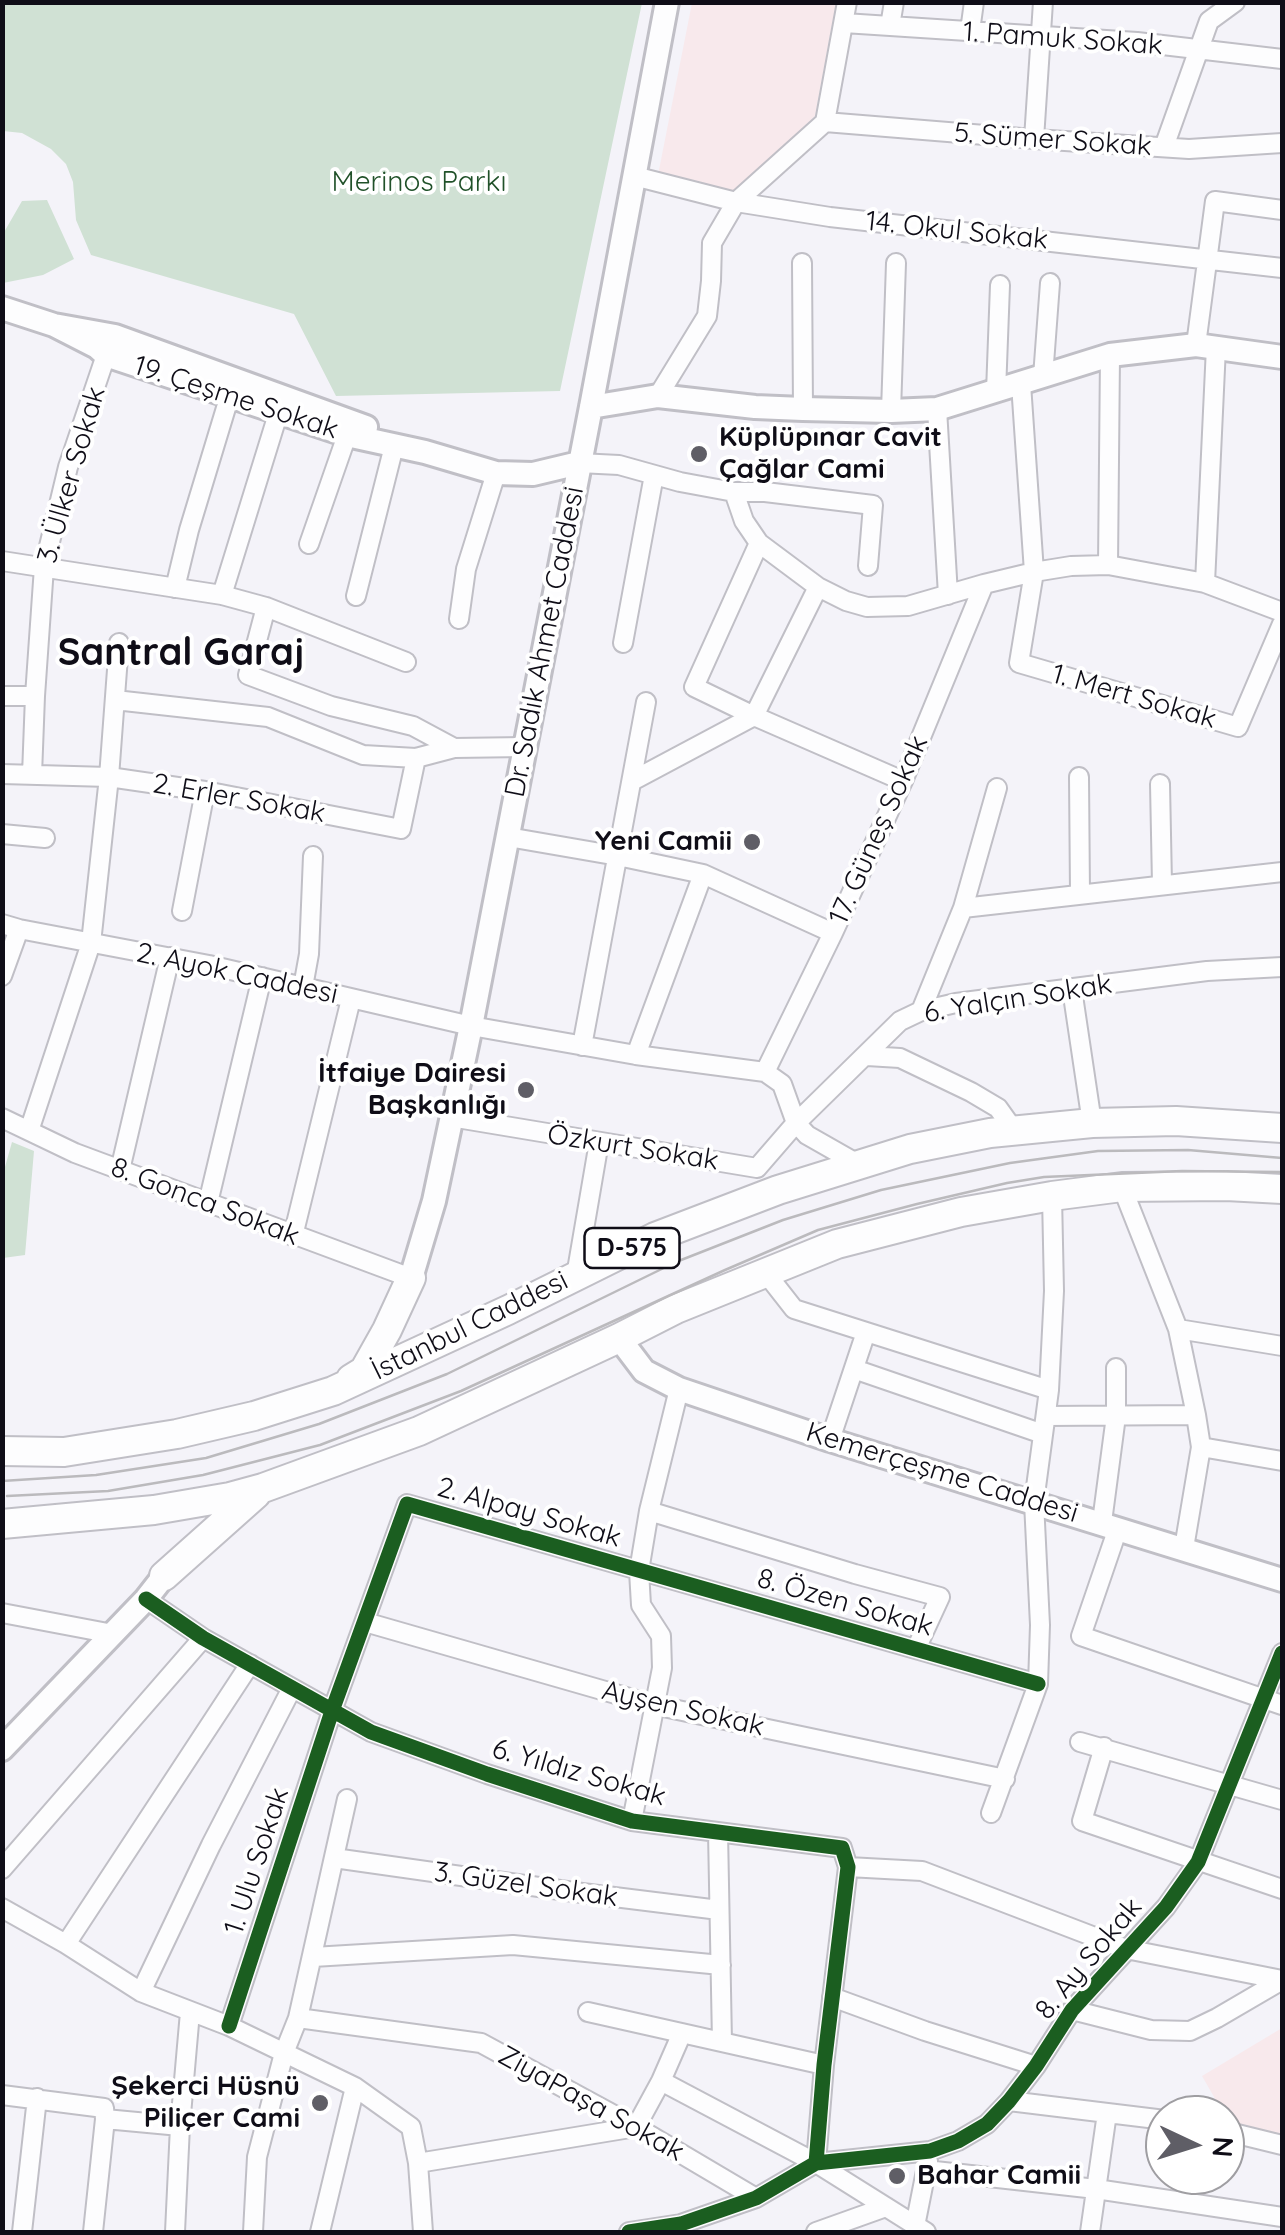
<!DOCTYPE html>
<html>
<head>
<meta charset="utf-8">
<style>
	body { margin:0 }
	#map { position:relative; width:1285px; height:2235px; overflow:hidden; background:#f4f3f9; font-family:Quicksand,sans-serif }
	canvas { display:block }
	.frame { position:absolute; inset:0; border:5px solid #0f0d17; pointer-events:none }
	.north { position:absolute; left:1145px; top:2095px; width:100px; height:100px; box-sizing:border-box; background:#fff; border:2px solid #9f9ea2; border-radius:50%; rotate:94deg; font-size:28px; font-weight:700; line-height:40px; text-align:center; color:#0f0d17 }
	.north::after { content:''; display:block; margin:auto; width:35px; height:45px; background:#5f5e66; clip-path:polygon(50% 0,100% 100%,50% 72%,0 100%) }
</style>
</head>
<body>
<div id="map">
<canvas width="1285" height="2235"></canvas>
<div class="frame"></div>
<div class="north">N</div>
</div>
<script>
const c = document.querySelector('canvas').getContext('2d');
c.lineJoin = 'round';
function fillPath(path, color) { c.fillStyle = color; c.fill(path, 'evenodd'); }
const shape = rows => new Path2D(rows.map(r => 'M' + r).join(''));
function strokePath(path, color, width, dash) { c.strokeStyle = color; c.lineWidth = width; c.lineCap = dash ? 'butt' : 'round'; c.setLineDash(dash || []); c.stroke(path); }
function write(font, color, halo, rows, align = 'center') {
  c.font = font + ' Quicksand,sans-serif'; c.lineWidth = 8; c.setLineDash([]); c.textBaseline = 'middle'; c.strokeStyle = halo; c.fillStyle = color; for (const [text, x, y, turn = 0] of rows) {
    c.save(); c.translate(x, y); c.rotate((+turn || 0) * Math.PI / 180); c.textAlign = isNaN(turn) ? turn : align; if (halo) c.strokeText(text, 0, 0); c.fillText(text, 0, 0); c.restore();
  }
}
fillPath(shape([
	[692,3,836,3,815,116,735,192,658,175],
	[1282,2028,1282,2136,1229,2123,1202,2076]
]), '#f8e9ec');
fillPath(shape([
	[2,3,642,3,560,391,336,396,294,314,91,255,76,220,73,182,66,164,51,149,22,133,3,131],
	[47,200,74,259,43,275,3,283,3,234,22,201],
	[12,1142,34,1151,25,1255,3,1258,3,1174]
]), '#d0e1d4');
const minor = shape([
	[844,23,1137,42,1282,59],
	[890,26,894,2],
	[970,31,974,2],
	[825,122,1034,139,1189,149,1282,143],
	[825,122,847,2],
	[1034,139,1043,2],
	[1164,147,1209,21,1235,2],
	[634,176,736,202,830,217,1282,268],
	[802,263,803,409],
	[1196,345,1215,201,1282,210],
	[1043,377,1050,283],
	[1021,384,1034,572,1019,663,1238,727,1282,624],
	[996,392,1000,285],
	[658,396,707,316,711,281,712,243,736,202,825,122],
	[937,409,948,595],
	[891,411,896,263],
	[579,463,619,465,680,482,734,492,744,521,759,543,818,587,846,601,867,607,908,606,984,584,1034,572,1071,566,1108,565,1205,583,1282,612],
	[734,492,765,492,873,505,868,566],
	[759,543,694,687,754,716,818,587],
	[309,544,347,435],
	[2,561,222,595,266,607,406,662],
	[1108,565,1110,355],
	[1205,583,1216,347],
	[175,588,189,530,229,398],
	[222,595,278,414],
	[356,596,394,446],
	[266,607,248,675,331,706,413,726,454,748],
	[459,619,466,569,496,473],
	[623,643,654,475],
	[2,696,35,696],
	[115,700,268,717,363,755,416,758,454,748,525,747],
	[2,774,109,777,205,791,401,829,416,758],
	[32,775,35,696,44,567,68,467,106,355],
	[1079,777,1080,894],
	[632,781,754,716,903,781],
	[1160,784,1162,884],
	[2,834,45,838],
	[508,837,618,856,703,874,833,933],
	[963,908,1282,872],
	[182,911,205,791],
	[2,924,19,929,209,965,471,1026,636,1055,765,1072,782,1084,796,1123,807,1135,858,1164],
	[2,976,19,929],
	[303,987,309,954,313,856],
	[1072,989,1092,1123],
	[921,1011,963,908,997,788],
	[582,1046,646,702],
	[636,1055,703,874],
	[867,1056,900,1058,971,1092,998,1108,1013,1129],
	[765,1072,833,933,903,781,984,584],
	[451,1117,757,1168,796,1123,900,1021,921,1011,956,1003,1207,971,1282,967],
	[2,1118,75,1153,411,1278],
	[29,1131,91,943,109,777,119,643],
	[120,1170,170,957],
	[1122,1187,1178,1329,1196,1415,1201,1447,1184,1548],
	[208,1203,262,977],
	[293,1236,351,999],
	[765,1272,794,1309,1049,1390],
	[576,1276,599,1142],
	[1178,1329,1282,1346],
	[854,1369,1043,1434],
	[1046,1416,1196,1415],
	[830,1440,866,1332],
	[1201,1447,1282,1461],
	[649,1511,855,1574,940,1597,916,1649],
	[1102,1522,1116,1416,1116,1368],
	[1118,1528,1081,1636,1282,1705],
	[146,1599,203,1638,371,1732,487,1774,632,1821,842,1848,848,1867,824,2065,816,2163],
	[2,1613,113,1634],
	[365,1622,654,1705,1005,1779],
	[1080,1742,1282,1800],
	[1104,1747,1082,1821,1282,1889],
	[991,1813,1038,1684,1040,1625,1034,1502,1049,1390,1054,1291,1052,1196],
	[632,1821,662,1668,661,1636,641,1605,639,1571,649,1511,679,1389],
	[718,1832,722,2042],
	[334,1858,574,1892,719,1910],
	[848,1867,922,1871,1126,1949,1282,1980],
	[2,1869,203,1638],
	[2,1908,66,1944,141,1992,229,2026,355,2087,411,2127,418,2163,423,2232],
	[66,1944,250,1664],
	[313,1957,513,1945,721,1965],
	[141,1992,211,1845,292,1688],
	[832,1997,925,2031,1036,2066],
	[1072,2010,1151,2030,1190,2031,1217,2018,1282,1980],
	[588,2012,824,2065],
	[298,2018,481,2043,636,2127,756,2198],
	[229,2026,332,1711,407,1504,1038,1684],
	[661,2081,816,2163,926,2232],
	[2,2095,104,2108,105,2119,93,2232],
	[1009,2101,1165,2120],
	[105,2119,180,2126],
	[1225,2131,1282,2145],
	[418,2163,636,2127,661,2081,682,2033],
	[926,2170,1096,2189,1282,2217],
	[915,2226,928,2161],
	[22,2232,37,2098],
	[175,2232,180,2126,190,2012],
	[253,2232,257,2157,284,2053,298,2018,347,1799],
	[320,2232,355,2087],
	[629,2232,681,2224,756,2198,816,2163,930,2151,958,2141,987,2124,1009,2101,1036,2066,1072,2010,1166,1907,1198,1862,1282,1653],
	[816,2232,886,2207],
	[1090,2232,1107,2113]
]);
const major = shape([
	[2,308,54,325,115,336,366,427],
	[54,325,97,347,106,355,347,435,425,452,496,473,533,474,579,463],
	[591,407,658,396,755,407,803,409,891,411,937,409,1110,355,1196,345,1282,357],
	[411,1278,434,1201,471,1026,591,407,667,2],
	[619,1338,644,1371,679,1389,830,1440,1282,1580],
	[2,1749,146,1599,164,1576]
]);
const highway = shape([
	[351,1379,364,1371,387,1330,411,1278],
	[2,1451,64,1452,177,1434,254,1416,333,1391,508,1310,655,1237,778,1190,910,1149,990,1133,1092,1123,1176,1121,1282,1128],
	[2,1524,154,1510,230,1497,263,1488,419,1431,619,1338,676,1309,837,1244,961,1212,1052,1196,1122,1187,1226,1186,1282,1189],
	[164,1576,256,1494]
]);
strokePath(minor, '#c0bfc6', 22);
strokePath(major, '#c0bfc6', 28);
strokePath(highway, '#c0bfc6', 32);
strokePath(minor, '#fdfdfe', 18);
strokePath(major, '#fdfdfe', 22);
strokePath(highway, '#fdfdfe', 28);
strokePath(shape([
	[2,1481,96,1475,206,1458,319,1424,447,1374,676,1262,783,1220,881,1190,1010,1163,1098,1151,1188,1150,1282,1158],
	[7,1496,108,1491,203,1475,320,1445,461,1391,725,1270,818,1230,917,1204,1007,1183,1044,1177,1182,1171,1282,1172]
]), '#bbbabd', 2.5);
strokePath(shape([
	[146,1599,203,1638,371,1732,487,1774,632,1821,842,1848,848,1867,824,2065,816,2163],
	[229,2026,332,1711,407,1504,1038,1684],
	[629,2232,681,2224,756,2198,816,2163,930,2151,958,2141,987,2124,1009,2101,1036,2066,1072,2010,1166,1907,1198,1862,1282,1653]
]), '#1b5e20', 15);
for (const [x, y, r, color] of [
	[699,454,10,"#5f5e66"],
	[752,842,10,"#5f5e66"],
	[526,1090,10,"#5f5e66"],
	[320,2103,10,"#5f5e66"],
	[897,2176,10,"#5f5e66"]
]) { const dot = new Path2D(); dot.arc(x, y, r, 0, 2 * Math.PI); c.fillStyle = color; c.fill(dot); strokePath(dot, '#fff', 4); }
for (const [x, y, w] of [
	[632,1248,95]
]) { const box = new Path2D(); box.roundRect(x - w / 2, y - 20, w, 40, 8); c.fillStyle = '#fff'; c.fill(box); strokePath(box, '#0f0d17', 2.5); }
write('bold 25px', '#0f0d17', null, [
	["D-575",632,1248]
]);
write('28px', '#0f0d17', '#fff', [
	["1. Pamuk Sokak",1063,39,4],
	["5. Sümer Sokak",1053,140,4],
	["14. Okul Sokak",957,231,6],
	["19. Çeşme Sokak",236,398,18],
	["3. Ülker Sokak",72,475,-74],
	["Dr. Sadık Ahmet Caddesi",545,642,-79],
	["1. Mert Sokak",1134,697,16],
	["2. Erler Sokak",239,799,10],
	["17. Güneş Sokak",879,830,-66],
	["2. Ayok Caddesi",237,974,12],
	["6. Yalçın Sokak",1018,999,-9],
	["Özkurt Sokak",633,1148,9],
	["8. Gonca Sokak",205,1202,21],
	["İstanbul Caddesi",470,1326,-26],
	["Kemerçeşme Caddesi",942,1473,17],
	["2. Alpay Sokak",529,1513,16],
	["8. Özen Sokak",845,1603,16],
	["Ayşen Sokak",683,1709,13],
	["6. Yıldız Sokak",579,1773,16],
	["1. Ulu Sokak",257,1861,-72],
	["3. Güzel Sokak",526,1885,8],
	["8. Ay Sokak",1089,1959,-50],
	["ZiyaPaşa Sokak",591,2104,29]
]);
write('28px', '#205129', '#fff', [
	["Merinos Parkı",419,183]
]);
write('bold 28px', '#0f0d17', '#fff', [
	["Küplüpınar Cavit",719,438,"left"],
	["Çağlar Cami",719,470,"left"],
	["Yeni Camii",732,842],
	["İtfaiye Dairesi",506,1074],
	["Başkanlığı",506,1106],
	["Şekerci Hüsnü",300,2087],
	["Piliçer Cami",300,2119],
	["Bahar Camii",917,2176,"left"]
], 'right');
write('bold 38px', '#0f0d17', '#fff', [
	["Santral Garaj",181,654]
]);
</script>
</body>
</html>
